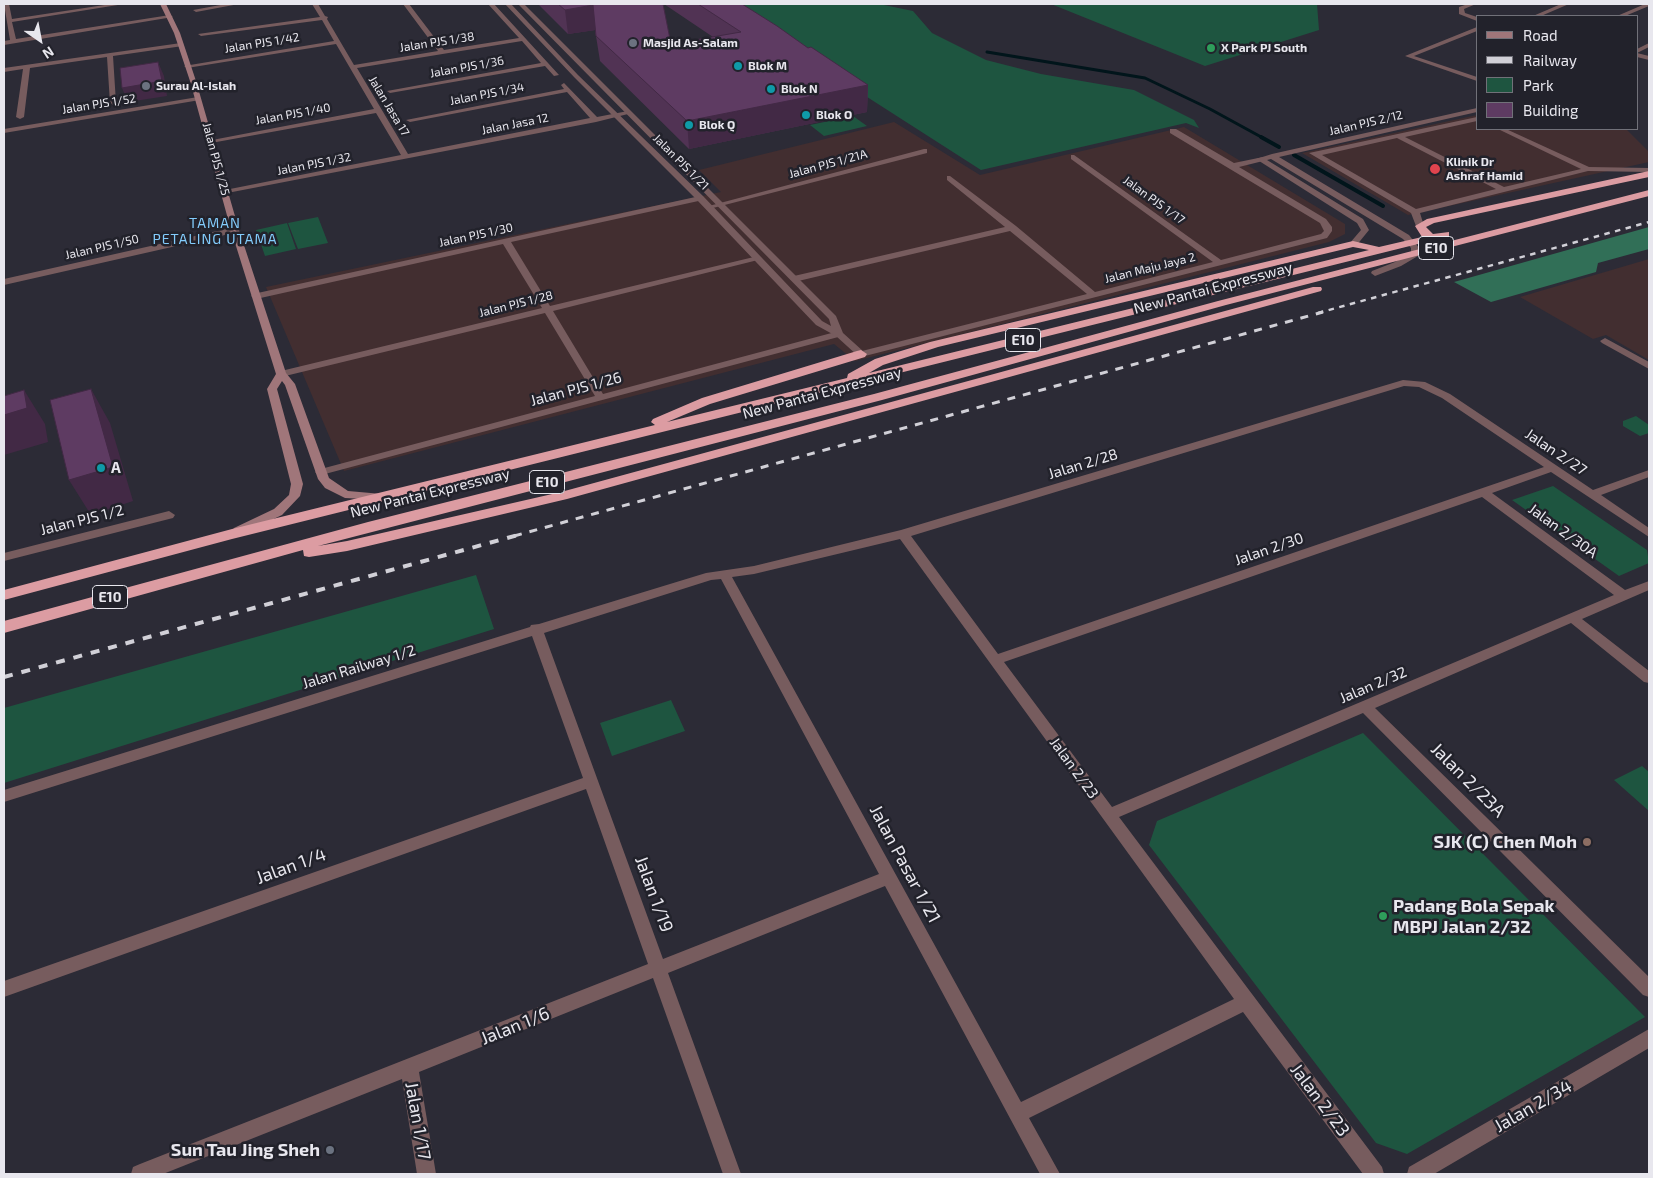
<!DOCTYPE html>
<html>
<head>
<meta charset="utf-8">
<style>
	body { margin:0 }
	#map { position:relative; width:1653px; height:1178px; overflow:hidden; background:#2c2b36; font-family:"Exo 2",sans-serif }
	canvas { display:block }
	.frame { position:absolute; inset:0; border:5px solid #e8e7ee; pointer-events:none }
	.legend { position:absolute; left:1476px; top:15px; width:162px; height:115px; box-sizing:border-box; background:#22222b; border:1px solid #717179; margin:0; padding:6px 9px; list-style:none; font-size:15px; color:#e8e7ee }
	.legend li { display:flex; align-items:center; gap:10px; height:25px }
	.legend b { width:25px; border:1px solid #717179 }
	.north { position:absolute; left:15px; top:15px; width:50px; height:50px; -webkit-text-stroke:4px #22222b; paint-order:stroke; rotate:147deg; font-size:14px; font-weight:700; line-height:20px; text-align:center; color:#e8e7ee }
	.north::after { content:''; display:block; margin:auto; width:18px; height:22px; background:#e8e7ee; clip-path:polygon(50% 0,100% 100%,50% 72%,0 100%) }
</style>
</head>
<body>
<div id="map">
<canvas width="1653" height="1178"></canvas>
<div class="frame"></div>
<ul class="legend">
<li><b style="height:6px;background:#a0767a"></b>Road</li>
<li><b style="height:6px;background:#d1d0d7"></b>Railway</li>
<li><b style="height:14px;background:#1e5540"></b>Park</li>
<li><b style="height:14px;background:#5e3b62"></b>Building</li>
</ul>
<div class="north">N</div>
</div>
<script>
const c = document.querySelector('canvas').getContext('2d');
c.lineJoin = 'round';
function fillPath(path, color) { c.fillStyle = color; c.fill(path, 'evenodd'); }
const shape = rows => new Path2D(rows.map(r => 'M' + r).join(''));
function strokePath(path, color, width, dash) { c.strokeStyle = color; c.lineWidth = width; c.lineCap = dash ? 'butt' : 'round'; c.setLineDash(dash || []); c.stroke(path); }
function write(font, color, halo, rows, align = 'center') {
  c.font = font + ' "Exo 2",sans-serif'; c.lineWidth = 5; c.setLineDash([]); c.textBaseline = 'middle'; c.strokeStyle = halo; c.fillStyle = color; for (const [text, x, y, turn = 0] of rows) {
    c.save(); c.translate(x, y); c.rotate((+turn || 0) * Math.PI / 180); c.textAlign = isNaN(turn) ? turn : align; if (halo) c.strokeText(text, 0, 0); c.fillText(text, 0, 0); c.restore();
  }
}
fillPath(shape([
	[1477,115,1477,129,1626,129,1649,152,1649,162,1408,215,1302,153],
	[894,122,980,175,1184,127,1345,224,1345,234,1329,242,855,361,834,344,344,471,266,287,721,192,699,170],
	[1649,259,1649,360,1606,335,1593,339,1520,297]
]), '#422e30');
fillPath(shape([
	[722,4,879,4,913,11,932,33,986,60,1041,74,1134,90,1194,120,1199,128,1186,123,981,170],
	[1051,4,1317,4,1319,30,1205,66],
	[853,116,867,126,824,136,810,125],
	[318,217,328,243,298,249,288,223],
	[287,223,296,249,265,256,256,230],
	[1636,416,1649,425,1649,433,1640,436,1623,426,1623,421],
	[1553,486,1647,550,1649,563,1619,576,1512,500],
	[476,575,494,629,4,783,4,708],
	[671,700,685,731,612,756,600,723],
	[1363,733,1645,1017,1407,1154,1376,1143,1149,845,1157,821],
	[1642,766,1649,772,1649,811,1614,780]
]), '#1e5540');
fillPath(shape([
	[1649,227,1649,249,1598,263,1596,272,1491,302,1454,282]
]), '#316f57');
strokePath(shape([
	[987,52,1145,78,1210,109,1263,138]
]), '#01151b', 3);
strokePath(shape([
	[1261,137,1279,147],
	[1294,155,1383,206]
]), '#01151b', 4);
fillPath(shape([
	[4,4,9,4,12,19,111,4,124,4,12,22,16,39,170,15,173,17,4,45,4,41,10,40,4,4],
	[226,4,239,4,196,12,193,10,226,4],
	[312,4,318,4,325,16,328,17,327,19,354,65,438,51,403,4,409,4,444,50,519,38,488,4,494,4,559,75,554,76,545,66,390,93,387,91,541,63,522,41,357,68,408,154,590,118,567,92,410,122,406,120,564,89,561,85,564,83,597,117,628,111,632,113,596,122,222,194,222,190,225,190,401,155,376,113,211,143,207,141,374,109,336,44,187,68,184,66,334,41,322,20,201,36,198,34,320,17,312,4],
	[1468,4,1476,4,1464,9,1465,13,1477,17,1477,21,1459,14,1459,7,1468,4],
	[1561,4,1569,4,1541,16,1533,16,1561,4],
	[1645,4,1649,4,1649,6,1625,16,1617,16,1645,4],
	[1477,27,1477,31,1414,56,1477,77,1477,81,1405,56,1477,27],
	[181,43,183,46,113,56,116,103,113,105,110,103,107,57,30,68,24,117,20,119,16,117,23,69,4,72,4,68,181,43],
	[1637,53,1649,56,1649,60,1637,57,1637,53],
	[1477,117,1477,121,1405,137,1504,187,1581,169,1498,129,1506,129,1589,167,1649,168,1649,172,1588,171,1420,213,1424,226,1420,229,1416,226,1411,213,1309,153,1477,117],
	[1397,138,1496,189,1416,209,1322,155,1397,138],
	[1170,129,1176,129,1234,163,1263,157,1263,161,1239,167,1326,219,1332,227,1332,231,1327,238,861,357,856,354,858,352,1087,294,1010,231,794,282,790,279,794,276,1005,227,947,180,947,176,950,176,1016,226,1095,292,1213,262,1071,159,1071,155,1074,155,1221,260,1321,234,1324,231,1320,223,1170,133,1170,129],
	[924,149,927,149,927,153,709,209,705,207,924,149],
	[700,196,703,196,703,200,511,242,550,306,758,256,762,259,553,311,603,394,839,331,842,332,842,336,325,474,317,474,315,472,317,470,595,396,545,313,281,377,276,374,281,371,542,308,503,244,256,299,251,296,253,294,700,196],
	[1605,338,1649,362,1649,369,1602,343,1600,341,1605,338],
	[1403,380,1425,382,1450,394,1593,490,1649,470,1649,477,1601,495,1649,528,1649,537,1551,472,1492,493,1625,590,1649,581,1649,590,1582,619,1649,671,1649,683,1644,682,1571,623,1375,708,1649,977,1649,997,1643,995,1363,713,1119,817,1382,1167,1384,1174,1363,1174,1243,1012,1029,1118,1060,1174,1040,1174,885,886,668,973,741,1174,723,1174,653,978,419,1072,436,1174,417,1174,402,1079,163,1174,131,1174,133,1167,140,1164,648,964,586,789,4,997,4,981,583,778,532,636,4,802,4,790,530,627,531,625,539,624,706,573,754,566,901,530,1403,380],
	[1404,386,1419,387,1442,398,1544,467,998,654,911,536,1404,386],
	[1482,497,1614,595,1112,807,1004,662,1482,497],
	[900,539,1234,999,1021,1102,732,577,754,574,900,539],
	[721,579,879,874,663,959,544,633,711,580,721,579],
	[169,511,175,515,173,518,4,561,4,553,169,511],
	[1649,1029,1649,1048,1434,1174,1407,1174,1409,1167,1649,1029]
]), '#775c5e');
fillPath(shape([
	[505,4,511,4,578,75,703,196,822,321,831,326,829,319,518,4,524,4,836,316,843,333,864,352,864,356,858,356,836,336,816,325,697,200,574,77,505,4],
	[1649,43,1649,47,1637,53,1637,49,1649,43],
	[198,97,200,98,200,100,4,133,4,129,198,97],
	[1477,108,1477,112,1279,157,1409,235,1419,248,1418,256,1401,266,1375,276,1371,273,1372,271,1395,262,1411,253,1411,248,1403,239,1271,159,1267,160,1363,219,1369,230,1356,246,1350,246,1349,244,1361,230,1357,223,1256,159,1272,154,1477,108],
	[235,227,239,230,238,232,4,285,4,279,235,227]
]), '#775c5e');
fillPath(shape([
	[160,4,166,4,180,33,196,81,239,230,286,373,295,384,329,478,348,491,382,494,384,497,382,500,345,498,325,488,318,479,285,385,282,381,277,389,303,484,300,496,282,515,242,534,238,535,232,531,234,528,274,509,289,495,291,484,267,389,276,374,231,230,190,81,174,33,160,4]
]), '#a0767a');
fillPath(shape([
	[1649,171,1649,177,1434,223,1426,227,1433,234,1449,232,1449,236,1441,238,1441,242,1430,241,232,539,4,600,4,590,232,529,655,425,651,422,653,419,702,398,857,351,861,350,867,354,865,357,710,404,667,422,847,378,848,374,875,359,930,342,1353,241,1379,247,1422,237,1415,226,1427,219,1649,171],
	[1353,247,1369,250,869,373,883,365,938,347,1353,247],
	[1649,190,1649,196,1226,305,882,400,318,546,347,541,561,492,1313,287,1321,287,1322,289,1321,291,567,499,347,551,309,557,304,556,303,550,4,633,4,621,368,522,874,394,1218,301,1649,190]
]), '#dc9ca2');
strokePath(shape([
	[1318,313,1649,222]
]), '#d1d0d7', 2.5, [5.5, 5.5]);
strokePath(shape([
	[514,536,1323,312]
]), '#d1d0d7', 3, [8, 8]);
strokePath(shape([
	[4,677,518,535]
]), '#d1d0d7', 4, [9, 9]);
fillPath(shape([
	[538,4,663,4,671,44,713,37,664,4,742,4,808,48,868,85,867,112,689,149,600,61,595,30,568,34]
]), '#513354');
fillPath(shape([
	[593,5,596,30,568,34,565,10],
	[158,62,164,76,167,96,128,102,122,88],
	[868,85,867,112,689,149,687,121],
	[91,389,110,423,133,501,91,515,69,480],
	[24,390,45,424,48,442,4,455,4,415]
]), '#422945');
const building = shape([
	[558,4,663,4,671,44,741,32,698,4,742,4,777,26,808,48,811,47,868,85,687,121,596,36,593,5,565,10,558,4],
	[158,62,162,81,122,88,120,68,158,62],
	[91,389,113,467,69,480,50,400,91,389],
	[24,390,27,408,4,415,4,396,24,390]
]);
fillPath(building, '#5e3b62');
strokePath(building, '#422945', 1);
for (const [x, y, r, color] of [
	[633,43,5,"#6b7280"],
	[1211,48,5,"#2e9e5b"],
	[738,66,5,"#0f9aa8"],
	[146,86,5,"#6b7280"],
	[771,89,5,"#0f9aa8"],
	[806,115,5,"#0f9aa8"],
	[689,125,5,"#0f9aa8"],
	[1435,169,6,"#e0444e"],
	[101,468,5,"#0f9aa8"],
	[1587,842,5,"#8d6e63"],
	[1383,916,5,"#2e9e5b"],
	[330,1150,5,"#6b7280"]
]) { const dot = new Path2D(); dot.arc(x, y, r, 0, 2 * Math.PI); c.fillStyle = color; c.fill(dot); strokePath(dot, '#22222b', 2); }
write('12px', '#e8e7ee', '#22222b', [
	["Jalan PJS 1/38",437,42,-9],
	["Jalan PJS 1/42",262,43,-9],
	["Jalan PJS 1/36",467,67,-10],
	["Jalan PJS 1/34",487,94,-11],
	["Jalan PJS 1/52",99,104,-9],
	["Jalan Jasa 17",389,106,59],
	["Jalan PJS 1/40",293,114,-10],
	["Jalan PJS 2/12",1366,123,-13],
	["Jalan Jasa 12",515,124,-11],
	["Jalan PJS 1/25",216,159,75],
	["Jalan PJS 1/21",681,162,45],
	["Jalan PJS 1/32",314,164,-11],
	["Jalan PJS 1/21A",828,164,-15],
	["Jalan PJS 1/17",1154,200,36],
	["Jalan PJS 1/30",476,235,-12],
	["Jalan PJS 1/50",102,247,-13],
	["Jalan Maju Jaya 2",1150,268,-14],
	["Jalan PJS 1/28",516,304,-14]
]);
write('bold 12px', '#e8e7ee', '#22222b', [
	["Masjid As-Salam",643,43],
	["X Park PJ South",1221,48],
	["Blok M",748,66],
	["Surau Al-Islah",156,86],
	["Blok N",781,89],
	["Blok O",816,115],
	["Blok Q",699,125],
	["Klinik Dr",1446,162],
	["Ashraf Hamid",1446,176]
], 'left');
c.letterSpacing = '1px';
write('14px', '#83ccfc', '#22222b', [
	["TAMAN",215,223],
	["PETALING UTAMA",215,239]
]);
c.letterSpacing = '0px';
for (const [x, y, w] of [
	[1436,248,35],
	[1023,340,35],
	[547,482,35],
	[110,597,35]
]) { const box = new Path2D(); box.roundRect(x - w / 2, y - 11.5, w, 23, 4); c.fillStyle = '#22222b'; c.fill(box); strokePath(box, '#e8e7ee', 1); }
write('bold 14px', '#e8e7ee', null, [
	["E10",1436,248],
	["E10",1023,340],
	["E10",547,482],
	["E10",110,597]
]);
write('15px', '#e8e7ee', '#22222b', [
	["New Pantai Expressway",1213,288,-15],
	["Jalan PJS 1/26",576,389,-15],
	["New Pantai Expressway",822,393,-15],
	["Jalan 2/27",1556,452,34],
	["Jalan 2/28",1083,464,-17],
	["New Pantai Expressway",430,493,-14],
	["Jalan PJS 1/2",82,520,-14],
	["Jalan 2/30A",1563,531,36],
	["Jalan 2/30",1269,549,-19],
	["Jalan Railway 1/2",359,667,-17],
	["Jalan 2/32",1373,685,-23],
	["Jalan 2/23",1074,768,54]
]);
write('bold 15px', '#e8e7ee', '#22222b', [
	["A",111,468]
], 'left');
write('18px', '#e8e7ee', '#22222b', [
	["Jalan 2/23A",1468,780,45],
	["Jalan Pasar 1/21",905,864,62],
	["Jalan 1/4",291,866,-20],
	["Jalan 1/19",654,894,70],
	["Jalan 1/6",515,1026,-22],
	["Jalan 2/23",1320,1100,53],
	["Jalan 2/34",1533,1106,-30],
	["Jalan 1/17",418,1121,80]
]);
write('bold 18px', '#e8e7ee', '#22222b', [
	["SJK (C) Chen Moh",1577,842],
	["Padang Bola Sepak",1393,906,"left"],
	["MBPJ Jalan 2/32",1393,927,"left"],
	["Sun Tau Jing Sheh",320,1150]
], 'right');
</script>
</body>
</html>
